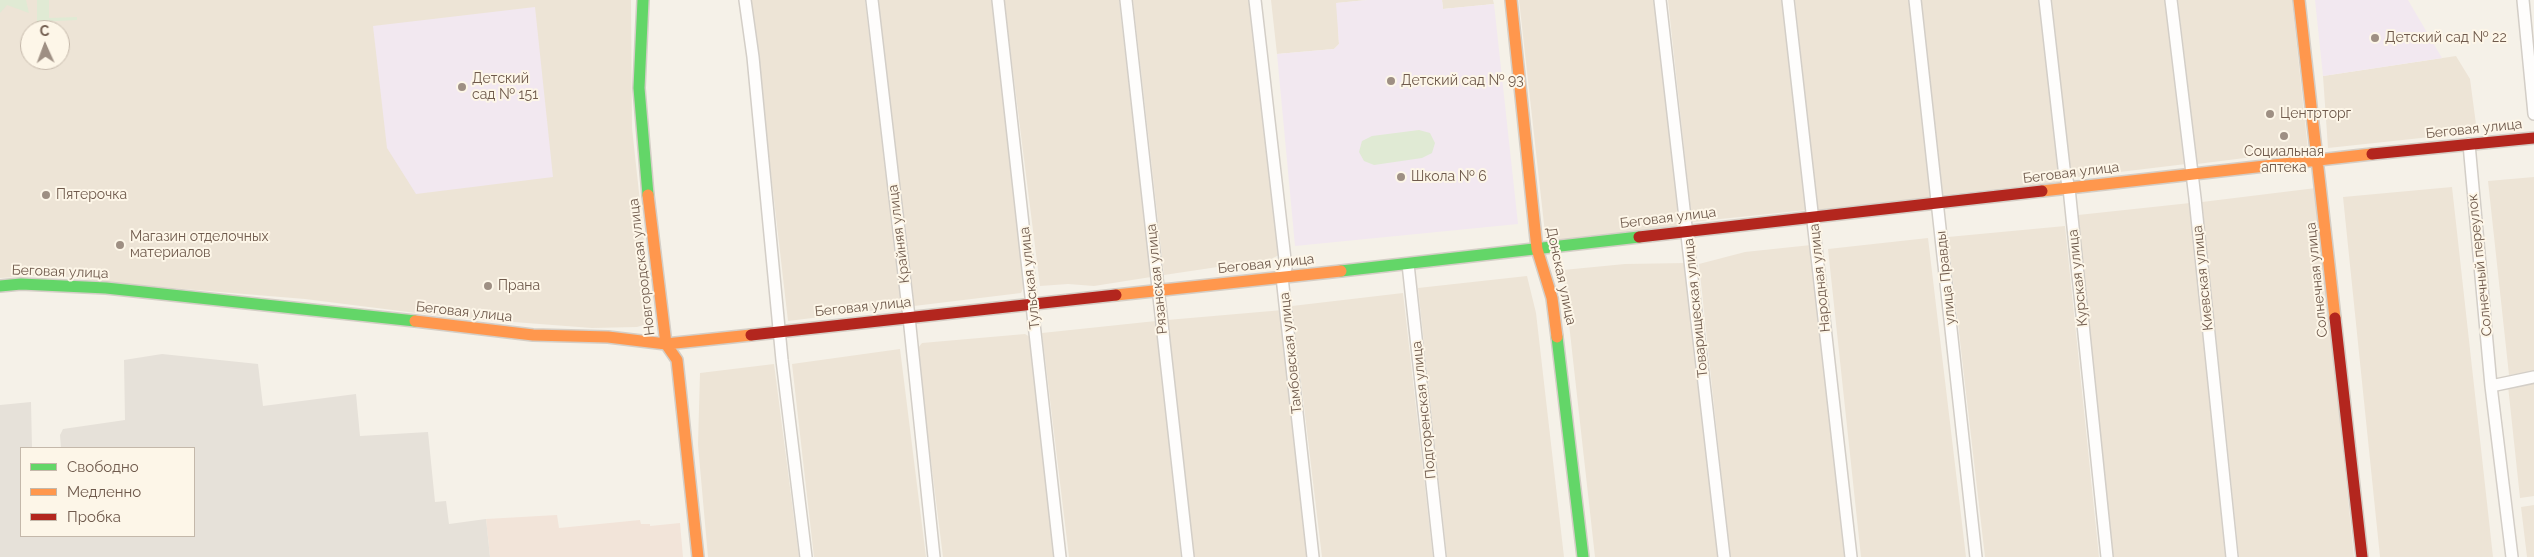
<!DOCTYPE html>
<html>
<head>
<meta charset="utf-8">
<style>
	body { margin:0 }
	#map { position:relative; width:2534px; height:557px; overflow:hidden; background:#f5f1e8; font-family:Raleway,sans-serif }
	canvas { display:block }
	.legend { position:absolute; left:20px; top:447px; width:175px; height:90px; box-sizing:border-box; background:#fdf6e8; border:1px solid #c4b8aa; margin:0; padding:6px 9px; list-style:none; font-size:15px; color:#6f5a4c }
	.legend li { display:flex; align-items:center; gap:10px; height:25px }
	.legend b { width:25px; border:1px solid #c4b8aa }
	.north { position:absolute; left:20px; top:20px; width:50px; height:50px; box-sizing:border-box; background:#fdf6e8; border:1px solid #c4b8aa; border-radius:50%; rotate:358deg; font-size:14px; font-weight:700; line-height:20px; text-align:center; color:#6f5a4c }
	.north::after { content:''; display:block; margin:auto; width:18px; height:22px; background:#9e8f83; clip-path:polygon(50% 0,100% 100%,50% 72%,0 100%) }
</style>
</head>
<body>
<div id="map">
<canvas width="2534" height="557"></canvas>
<ul class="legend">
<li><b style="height:6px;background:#63d668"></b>Свободно</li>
<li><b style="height:6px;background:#ff974d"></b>Медленно</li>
<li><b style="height:6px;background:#b3261e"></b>Пробка</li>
</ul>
<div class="north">С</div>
</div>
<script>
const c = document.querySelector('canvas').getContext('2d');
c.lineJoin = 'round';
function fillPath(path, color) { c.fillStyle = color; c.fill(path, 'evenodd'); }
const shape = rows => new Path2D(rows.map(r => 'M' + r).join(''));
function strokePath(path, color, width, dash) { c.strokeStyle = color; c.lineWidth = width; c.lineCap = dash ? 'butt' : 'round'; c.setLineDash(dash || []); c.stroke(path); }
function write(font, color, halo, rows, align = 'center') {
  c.font = font + ' Raleway,sans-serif'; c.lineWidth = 4; c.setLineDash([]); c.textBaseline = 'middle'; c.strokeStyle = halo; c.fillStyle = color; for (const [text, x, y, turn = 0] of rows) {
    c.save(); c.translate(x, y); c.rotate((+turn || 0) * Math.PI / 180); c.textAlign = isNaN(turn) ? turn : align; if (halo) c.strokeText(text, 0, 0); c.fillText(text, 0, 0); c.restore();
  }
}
fillPath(shape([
	[0,0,631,0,632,128,653,322,637,327,592,328,448,317,305,299,123,284,52,275,0,278],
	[30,30,60,30,60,60,30,60],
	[751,0,865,0,902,307,788,321],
	[876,0,993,0,1025,284,1021,293,914,306],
	[1004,0,1119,0,1151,277,1094,286,1068,284,1040,286],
	[1133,0,1250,0,1279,255,1271,259,1164,275],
	[1271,0,1367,0,1337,3,1339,44,1334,49,1277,54],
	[1442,0,1493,0,1494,4,1443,9],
	[1519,0,1654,0,1681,226,1546,242],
	[1668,0,1783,0,1807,210,1692,222],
	[1795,0,1910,0,1932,197,1817,210],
	[1921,0,2041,0,2061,182,1943,195],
	[2052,0,2166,0,2186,164,2078,177,2069,169],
	[2178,0,2292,0,2308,150,2197,164],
	[2456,56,2470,79,2477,132,2328,148,2323,76],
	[2534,177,2534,372,2509,375,2488,181],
	[2452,187,2493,557,2380,557,2343,197],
	[2316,188,2354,557,2239,557,2202,202],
	[2190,203,2228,557,2112,557,2078,215],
	[2065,226,2099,557,1985,557,1948,237],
	[1928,238,1966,557,1861,557,1828,249],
	[1811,245,1846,557,1730,557,1699,264,1745,252],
	[1686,263,1718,557,1595,557,1563,270,1625,264],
	[1527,276,1536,313,1564,557,1447,557,1418,288],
	[1403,293,1433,557,1322,557,1292,306],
	[1283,310,1309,557,1193,557,1167,320],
	[1156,321,1181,557,1069,557,1042,333],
	[1025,334,1030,337,1055,557,943,557,917,349,922,343],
	[900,349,926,557,814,557,792,364],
	[774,364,799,557,708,557,698,445,700,373],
	[2534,382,2534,496,2520,498,2508,386],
	[2534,505,2534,557,2527,557,2521,507]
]), '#ede4d6');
fillPath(shape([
	[557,515,559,528,640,520,641,524,650,524,650,526,680,523,683,557,490,557,486,519]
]), '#f2e4d9');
fillPath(shape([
	[162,354,258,364,263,406,356,394,360,436,428,432,435,502,446,501,449,524,486,519,490,557,0,557,0,405,31,402,32,448,21,448,21,536,194,536,194,448,61,448,60,435,63,429,125,420,124,360]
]), '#e6e1d9');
fillPath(shape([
	[1367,0,1442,0,1443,9,1494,4,1518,224,1295,246,1277,54,1334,49,1339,44,1336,3],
	[2315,0,2408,0,2442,58,2323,76],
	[535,7,553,177,416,194,387,148,373,26]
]), '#f2e8f0');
fillPath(shape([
	[0,0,26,0,29,13,7,5,0,13],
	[37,0,49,0,49,18,77,17,77,20,37,22],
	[1419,130,1430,133,1435,143,1432,153,1422,158,1374,165,1364,161,1359,152,1362,141,1372,136]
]), '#e0ead4');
const street = shape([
	[745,0,753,57,782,360,806,557],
	[872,0,909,317,934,557],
	[998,0,1060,557],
	[1126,0,1188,557],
	[1255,0,1286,268,1282,277,1313,557],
	[1660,0,1724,557],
	[1788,0,1851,557],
	[1915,0,1976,557],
	[2045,0,2064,168,2069,188,2107,557],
	[2171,0,2195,198,2232,557],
	[2523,0,2534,114],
	[2469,144,2491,386,2512,557],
	[1408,264,1440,557],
	[2491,386,2534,377]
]);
const fast = shape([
	[643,0,639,88,648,195],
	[1341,271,1639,237],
	[0,286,21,284,106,288,415,321],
	[1557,337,1583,557]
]);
const slow = shape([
	[1511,0,1537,249,1552,298,1557,337],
	[2299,0,2335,318],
	[2042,191,2372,154],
	[648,195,666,344,677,360,698,557],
	[1116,295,1341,271],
	[415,321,533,335,608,337,666,344,751,335]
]);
const jam = shape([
	[2372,154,2534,138],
	[1639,237,2042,191],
	[2335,318,2362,557],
	[751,335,1116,295]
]);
strokePath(street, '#d3cec7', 14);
strokePath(fast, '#d4cec6', 14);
strokePath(slow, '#d4cec6', 14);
strokePath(jam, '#d4cec6', 14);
strokePath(street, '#fefdfc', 11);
strokePath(fast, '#63d668', 11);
strokePath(slow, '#ff974d', 11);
strokePath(jam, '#b3261e', 11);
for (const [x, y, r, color] of [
	[2375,38,5,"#9e8f83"],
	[1391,81,5,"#9e8f83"],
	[462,87,5,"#9e8f83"],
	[2270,114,5,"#9e8f83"],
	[2284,136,5,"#9e8f83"],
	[1401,177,5,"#9e8f83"],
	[46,195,5,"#9e8f83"],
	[120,245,5,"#9e8f83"],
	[488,286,5,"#9e8f83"]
]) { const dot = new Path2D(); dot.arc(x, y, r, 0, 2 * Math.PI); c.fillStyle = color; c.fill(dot); strokePath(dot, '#fdf6e8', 2); }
write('14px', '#6f5a4c', '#fdf6e8', [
	["Детский сад № 22",2385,38],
	["Детский",472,79],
	["сад № 151",472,95],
	["Детский сад № 93",1401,81],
	["Центрторг",2280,114],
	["Социальная",2284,152,"center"],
	["аптека",2284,168,"center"],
	["Школа № 6",1411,177],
	["Пятерочка",56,195],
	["Магазин отделочных",130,237],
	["материалов",130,253],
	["Прана",498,286]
], 'left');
write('14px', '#6f5a4c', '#fdf6e8', [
	["Беговая улица",2474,129,-6],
	["Беговая улица",2071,173,-7],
	["Беговая улица",1668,218,-7],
	["Крайняя улица",899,234,-97],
	["Беговая улица",1266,264,-6],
	["Солнечный переулок",2480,265,-96],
	["Новгородская улица",642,267,-97],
	["Беговая улица",60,272,2],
	["Донская улица",1561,276,78],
	["Тульская улица",1030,278,-96],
	["Народная улица",1820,278,-96],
	["улица Правды",1946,278,-96],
	["Курская улица",2078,278,-96],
	["Киевская улица",2203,278,-96],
	["Рязанская улица",1157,279,-96],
	["Солнечная улица",2317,280,-96],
	["Беговая улица",863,307,-6],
	["Товарищеская улица",1696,308,-96],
	["Беговая улица",464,312,6],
	["Тамбовская улица",1291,353,-96],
	["Подгоренская улица",1424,410,-96]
]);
</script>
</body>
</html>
